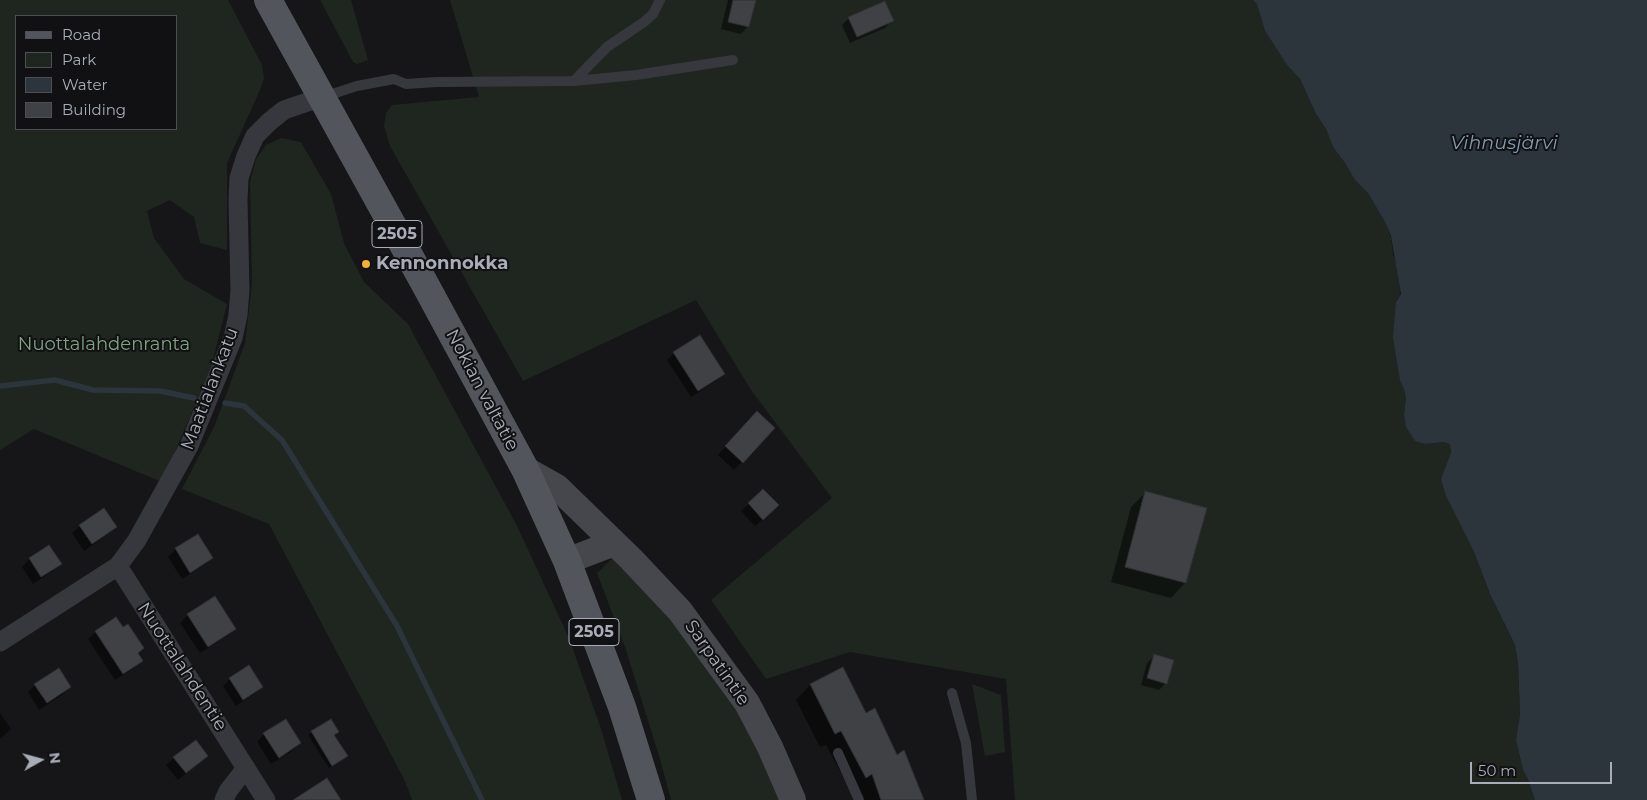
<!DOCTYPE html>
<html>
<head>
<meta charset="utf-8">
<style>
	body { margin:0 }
	#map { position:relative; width:1647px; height:800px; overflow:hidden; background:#161618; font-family:Montserrat,sans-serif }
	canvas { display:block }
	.legend { position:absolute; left:15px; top:15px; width:162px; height:115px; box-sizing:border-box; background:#111113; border:1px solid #4d4f55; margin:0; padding:6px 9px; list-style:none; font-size:15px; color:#a8adb8 }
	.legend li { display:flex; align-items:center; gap:10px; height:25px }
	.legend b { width:25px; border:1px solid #4d4f55 }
	.north { position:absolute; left:15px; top:735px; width:50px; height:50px; -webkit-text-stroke:4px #111113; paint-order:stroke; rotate:83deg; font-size:14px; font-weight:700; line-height:20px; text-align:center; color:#a8adb8 }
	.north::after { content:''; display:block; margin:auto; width:18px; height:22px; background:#a8adb8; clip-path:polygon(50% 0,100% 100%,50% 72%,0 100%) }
	.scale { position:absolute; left:1470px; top:762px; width:142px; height:22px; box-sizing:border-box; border:2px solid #a8adb8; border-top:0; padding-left:6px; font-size:15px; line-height:18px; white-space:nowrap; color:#a8adb8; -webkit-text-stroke:4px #111113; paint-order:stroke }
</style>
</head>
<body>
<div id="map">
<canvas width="1647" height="800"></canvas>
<ul class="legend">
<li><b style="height:6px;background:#53555c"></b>Road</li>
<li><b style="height:14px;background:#1e261f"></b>Park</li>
<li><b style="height:14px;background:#2c353c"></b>Water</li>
<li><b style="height:14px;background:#404145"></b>Building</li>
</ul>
<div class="north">N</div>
<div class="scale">50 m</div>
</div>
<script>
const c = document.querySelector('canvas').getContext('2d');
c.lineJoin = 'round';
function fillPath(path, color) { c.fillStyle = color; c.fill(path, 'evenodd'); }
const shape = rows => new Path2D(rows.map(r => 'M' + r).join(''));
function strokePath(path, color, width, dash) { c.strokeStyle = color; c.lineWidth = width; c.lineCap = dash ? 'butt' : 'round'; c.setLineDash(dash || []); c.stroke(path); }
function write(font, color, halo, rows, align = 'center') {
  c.font = font + ' Montserrat,sans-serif'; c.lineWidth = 4; c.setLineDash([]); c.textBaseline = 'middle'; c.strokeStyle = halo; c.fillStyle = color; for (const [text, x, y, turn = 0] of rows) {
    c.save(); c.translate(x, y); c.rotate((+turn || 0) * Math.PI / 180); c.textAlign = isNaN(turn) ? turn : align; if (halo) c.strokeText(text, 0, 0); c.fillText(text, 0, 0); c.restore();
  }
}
fillPath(shape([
	[0,0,228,0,262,65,264,78,260,90,227,163,227,250,200,243,194,217,170,200,147,211,154,238,184,279,227,304,211,368,162,482,34,429,0,450],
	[16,16,176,16,176,129,16,129],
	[320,0,351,0,368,60,357,64,353,62],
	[450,0,1253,0,1257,4,1265,31,1287,65,1300,79,1316,114,1326,129,1333,147,1345,163,1355,180,1368,193,1385,222,1391,238,1393,254,1399,270,1400,294,1396,302,1397,353,1400,381,1404,389,1406,398,1404,414,1426,444,1443,442,1450,444,1451,453,1446,496,1474,552,1490,594,1515,645,1518,663,1520,714,1516,740,1523,770,1528,779,1535,800,1015,800,1006,679,850,652,766,679,711,600,832,498,751,390,696,300,523,381,390,146,384,126,386,113,392,105,479,97],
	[281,138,301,142,331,194,344,243,364,282,408,324,517,526,569,638,601,729,622,800,412,800,405,781,269,524,182,489,215,425,245,343,252,284,250,182,256,159,266,145],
	[614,557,653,594,739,707,782,800,671,800,660,759,625,647,597,573],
	[972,684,1001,695,1005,752,985,756]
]), '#1e261f');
fillPath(shape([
	[1253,0,1647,0,1647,800,1535,800,1528,779,1523,770,1516,740,1520,714,1518,663,1515,645,1490,594,1474,552,1446,496,1441,479,1451,453,1450,444,1443,442,1426,444,1415,441,1406,427,1404,414,1406,398,1404,389,1400,381,1393,337,1396,302,1401,294,1391,236,1385,222,1368,193,1355,180,1345,163,1333,147,1326,129,1316,114,1300,79,1287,65,1265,31,1257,4]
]), '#2c353c');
fillPath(shape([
	[728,0,755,0,748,26,741,34,721,29],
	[849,18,892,21,885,28,850,43,842,25],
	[674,353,723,374,716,381,691,397,667,360],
	[750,420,773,428,734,470,718,455],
	[763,491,770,513,755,526,741,511],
	[1146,492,1185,583,1171,598,1111,582,1131,507],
	[80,526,116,527,108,534,84,551,72,533],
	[197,535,212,558,204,565,182,579,168,557,176,549],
	[49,546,60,563,53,571,33,584,22,567,29,559],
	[188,615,234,629,227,636,200,653,180,623],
	[96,632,137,654,141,660,134,668,115,680,88,639],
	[1154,656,1166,683,1159,690,1141,685,1147,663],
	[843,669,866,715,896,757,922,800,861,800,851,792,826,745,820,747,796,700,810,685],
	[230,679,262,687,254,694,236,706,223,686],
	[35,685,70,687,62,695,39,710,28,692],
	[0,713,11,729,0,739],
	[330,720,337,732,333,736,346,756,329,768,308,735],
	[264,734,300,743,292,751,271,764,257,742],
	[207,756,178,780,166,765,174,758]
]), '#0007');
strokePath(shape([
	[0,386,55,380,93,390,160,391,194,398],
	[225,403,244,406,282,440,397,626,482,800]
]), '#2c353c', 5.5);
const building = shape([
	[733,0,756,0,749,27,728,22,733,0],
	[885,1,894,21,857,37,848,17,885,1],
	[700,335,725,374,698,391,673,352,700,335],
	[757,411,775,428,743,463,725,446,757,411],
	[763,489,779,505,763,520,748,503,763,489],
	[1145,491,1207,508,1186,583,1125,567,1145,491],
	[104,508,117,527,92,544,79,525,104,508],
	[198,534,213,558,190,573,175,548,198,534],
	[49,545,62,564,41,577,29,558,49,545],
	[215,596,236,629,208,647,187,614,215,596],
	[116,617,123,627,128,624,144,648,138,653,143,661,123,674,95,631,116,617],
	[1154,654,1174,660,1167,684,1147,678,1154,654],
	[249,665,263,687,243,700,229,678,249,665],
	[843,667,866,713,875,708,897,755,904,750,924,800,881,800,872,774,866,778,841,731,835,734,810,684,843,667],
	[59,668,71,687,47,703,34,684,59,668],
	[286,719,301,743,279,758,263,733,286,719],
	[331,719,339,732,334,735,348,756,332,766,311,731,331,719],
	[196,740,208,756,186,773,173,757,196,740],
	[327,778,341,800,293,800,327,778]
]);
fillPath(building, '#404145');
strokePath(building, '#303034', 1);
strokePath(shape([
	[574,81,607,47,644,22,653,14,660,0],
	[323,97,357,86,394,79,406,84,436,82,574,81,636,75,733,60],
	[952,693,966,743,972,800],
	[838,753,859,800]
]), '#37383d', 10);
strokePath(shape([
	[118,566,266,800],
	[0,642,118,566,137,540,189,446,233,338,238,315,240,290,238,200,239,178,246,156,255,136,269,122,284,110,322,97],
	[224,800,228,791,246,768]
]), '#37383d', 19);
strokePath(shape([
	[525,469,557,487,631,559,680,611,747,703,770,747,793,800],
	[567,561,614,543]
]), '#45474d', 26);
strokePath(shape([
	[268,0,426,286,525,469,567,561,622,707,651,800]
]), '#53555c', 28);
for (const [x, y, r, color] of [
	[366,264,5,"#f2b134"]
]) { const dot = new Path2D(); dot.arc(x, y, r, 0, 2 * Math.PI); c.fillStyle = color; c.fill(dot); strokePath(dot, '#111113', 2); }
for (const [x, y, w] of [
	[397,234,50],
	[594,632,50]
]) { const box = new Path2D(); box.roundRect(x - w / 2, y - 13.5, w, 27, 4); c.fillStyle = '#111113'; c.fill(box); strokePath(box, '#a8adb8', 1); }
write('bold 16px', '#a8adb8', null, [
	["2505",397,234],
	["2505",594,632]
]);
write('bold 18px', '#a8adb8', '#111113', [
	["Kennonnokka",376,264]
], 'left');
write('18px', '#7fa381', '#111113', [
	["Nuottalahdenranta",104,345]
]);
write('18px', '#a8adb8', '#111113', [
	["Maatialankatu",210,389,-69],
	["Nokian valtatie",482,390,62],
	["Sarpatintie",717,663,55],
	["Nuottalahdentie",182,667,57]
]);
write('italic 19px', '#7f9bb3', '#111113', [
	["Vihnusjärvi",1504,143]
]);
</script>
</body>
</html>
